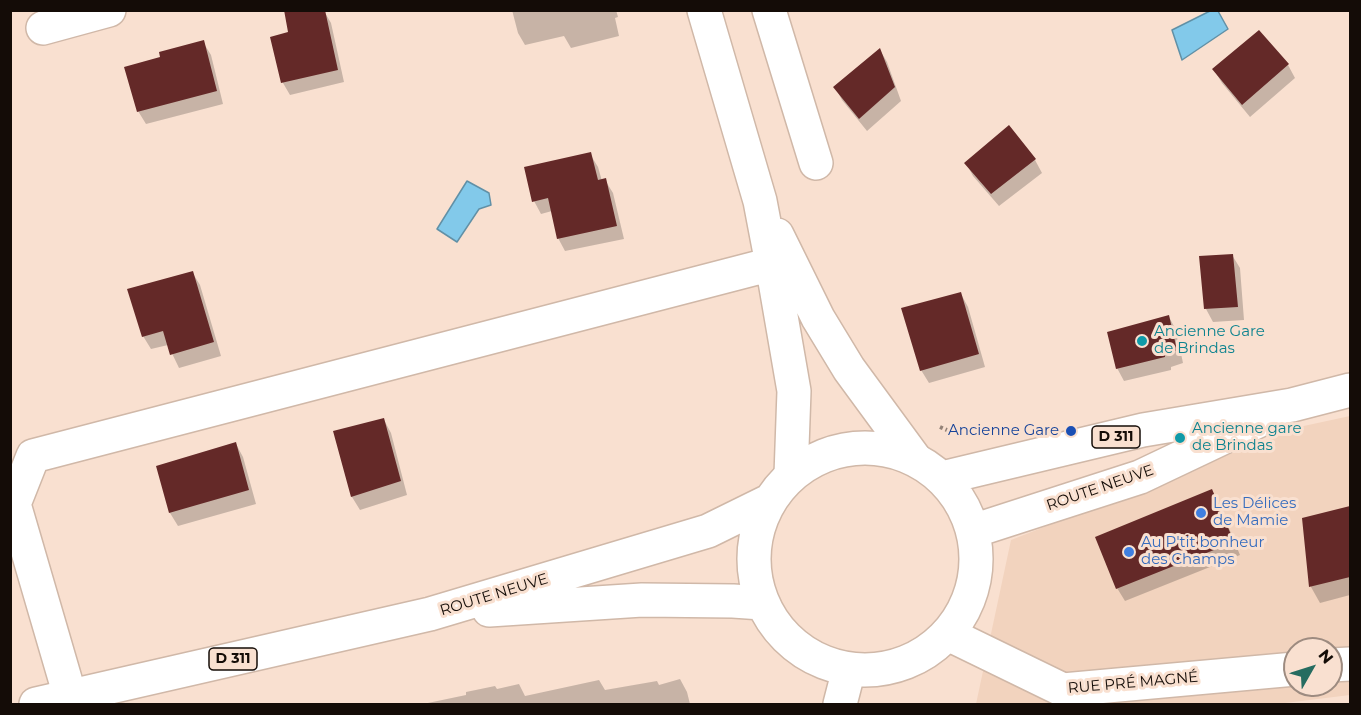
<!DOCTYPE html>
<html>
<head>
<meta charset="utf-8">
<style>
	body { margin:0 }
	#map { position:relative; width:1361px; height:715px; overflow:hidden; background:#f9e0d0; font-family:Montserrat,sans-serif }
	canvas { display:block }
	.frame { position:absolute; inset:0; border:12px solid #140c07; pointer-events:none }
	.north { position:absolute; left:1283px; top:637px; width:60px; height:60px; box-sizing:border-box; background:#f9e0d0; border:2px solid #9d8b80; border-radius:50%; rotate:51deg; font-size:16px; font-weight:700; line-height:24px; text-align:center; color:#140c07 }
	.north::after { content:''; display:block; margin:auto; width:21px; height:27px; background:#266c60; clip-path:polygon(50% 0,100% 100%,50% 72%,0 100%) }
</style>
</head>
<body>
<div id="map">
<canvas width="1361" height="715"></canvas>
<div class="frame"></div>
<div class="north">N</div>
</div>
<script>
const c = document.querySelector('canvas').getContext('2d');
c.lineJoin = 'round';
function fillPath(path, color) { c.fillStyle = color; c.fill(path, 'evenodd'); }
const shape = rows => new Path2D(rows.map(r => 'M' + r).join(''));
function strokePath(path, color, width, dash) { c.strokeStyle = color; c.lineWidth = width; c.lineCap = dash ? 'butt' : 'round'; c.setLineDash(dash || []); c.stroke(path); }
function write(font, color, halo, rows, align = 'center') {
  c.font = font + ' Montserrat,sans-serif'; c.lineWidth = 6; c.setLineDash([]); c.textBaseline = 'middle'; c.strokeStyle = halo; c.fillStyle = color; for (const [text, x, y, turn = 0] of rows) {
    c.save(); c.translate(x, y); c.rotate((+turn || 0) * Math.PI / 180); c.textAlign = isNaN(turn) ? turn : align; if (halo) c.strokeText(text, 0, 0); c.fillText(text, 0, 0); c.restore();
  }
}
fillPath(shape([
	[1350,416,1350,695,1277,704,976,704,1011,540,1299,427],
	[1295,649,1331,649,1331,685,1295,685]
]), '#f2d3be');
const water = shape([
	[1210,11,1218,11,1228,29,1182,60,1172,30,1210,11],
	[467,181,489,193,491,205,479,209,457,242,437,229,467,181]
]);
fillPath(water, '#82c9ea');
strokePath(water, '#6190a6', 1.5);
fillPath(shape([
	[512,10,616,10,618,17,615,18,619,36,571,48,564,36,525,45,518,33],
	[324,11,331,23,344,82,290,95,283,83,272,38,290,33],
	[203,42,211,55,223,104,146,124,138,111,162,58],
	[880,50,887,62,901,101,867,131,842,100,835,87],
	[1288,65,1295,78,1250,117,1222,83,1214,70],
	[590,154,598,167,602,181,605,180,613,193,624,239,565,251,558,238,552,211,541,214,534,201],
	[1035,160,1042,173,999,206,973,176,966,163],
	[1232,255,1240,268,1244,320,1213,322,1206,309,1201,257],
	[192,272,200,285,221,356,179,368,168,345,151,349,143,336],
	[961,294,968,307,985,367,929,383,921,370],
	[1169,317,1176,330,1183,363,1171,367,1171,370,1124,381,1117,368],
	[384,420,391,433,407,495,360,510,352,497,334,432],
	[236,444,243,457,256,504,178,526,170,513,157,467],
	[1211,491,1219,504,1240,555,1125,601,1117,588],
	[1350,508,1350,595,1320,603,1311,587,1304,520],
	[680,679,687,692,690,704,423,704,466,695,466,692,495,686,497,689,519,684,525,696,599,680,605,690,657,681,659,685]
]), '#0003');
fillPath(shape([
	[284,10,325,10,338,70,281,83,270,37,288,32],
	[1259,30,1289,64,1242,105,1212,69],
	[204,40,217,91,137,112,124,67,160,57,159,52],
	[880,48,895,87,859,119,833,87],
	[1009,125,1036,159,991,194,964,163],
	[591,152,598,180,606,178,617,226,557,239,548,198,532,202,524,167],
	[1233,254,1238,307,1204,309,1199,256],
	[193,271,214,342,170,355,163,331,142,337,127,289],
	[961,292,979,354,920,371,901,308],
	[1169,315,1177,350,1165,354,1165,357,1116,369,1107,332],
	[384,418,401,481,351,497,333,431],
	[236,442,249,490,169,513,156,466],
	[1212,489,1234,542,1116,589,1095,537],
	[1350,506,1350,577,1309,587,1302,518]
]), '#642928');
const minor = shape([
	[704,10,760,201,772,264,794,391,791,475],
	[769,10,816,163],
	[43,28,109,10],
	[777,235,818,318,849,369,915,459],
	[948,634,1063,690,1295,669],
	[1331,665,1350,664],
	[70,696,14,504,33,456,772,264]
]);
const major = shape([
	'754 559a111 111 0 1 1 222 0a111 111 0 1 1-222 0Z',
	[942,478,1143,430,1292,405,1350,390],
	[973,531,1140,477,1258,421],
	[489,610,642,600,733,601,762,603],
	[36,704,430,614,708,531,769,501],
	[840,704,849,669]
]);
strokePath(minor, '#d0b8a8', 36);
strokePath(major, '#d0b8a8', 36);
strokePath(shape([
	[940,427,958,435]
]), '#938277', 4, [3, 3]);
strokePath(minor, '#fff', 33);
strokePath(major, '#fff', 33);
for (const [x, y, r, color] of [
	[1142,341,6,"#0f9aa8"],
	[1071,431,6,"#1a4fb4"],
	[1180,438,6,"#0f9aa8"],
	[1201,513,6,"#3f7fe0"],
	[1129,552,6,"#3f7fe0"]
]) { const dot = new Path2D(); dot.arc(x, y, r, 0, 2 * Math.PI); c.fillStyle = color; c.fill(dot); strokePath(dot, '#f9e0d0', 2); }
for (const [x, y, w] of [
	[1116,437,48],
	[233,659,48]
]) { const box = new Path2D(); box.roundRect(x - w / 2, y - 11, w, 22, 4.5); c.fillStyle = '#f9e0d0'; c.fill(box); strokePath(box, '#140c07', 1.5); }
write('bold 14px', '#140c07', null, [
	["D 311",1116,437],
	["D 311",233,659]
]);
write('15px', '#0d838f', '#f9e0d0', [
	["Ancienne Gare",1154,332],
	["de Brindas",1154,349],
	["Ancienne gare",1192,429],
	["de Brindas",1192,446]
], 'left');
write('15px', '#164399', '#f9e0d0', [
	["Ancienne Gare",1059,431]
], 'right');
write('15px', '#140c07', '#f9e0d0', [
	["ROUTE NEUVE",1100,488,-19],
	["ROUTE NEUVE",494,595,-17],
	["RUE PRÉ MAGNÉ",1133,683,-5]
]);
write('15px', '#366cbe', '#f9e0d0', [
	["Les Délices",1213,504],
	["de Mamie",1213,521],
	["Au P'tit bonheur",1141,543],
	["des Champs",1141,560]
], 'left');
</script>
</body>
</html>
